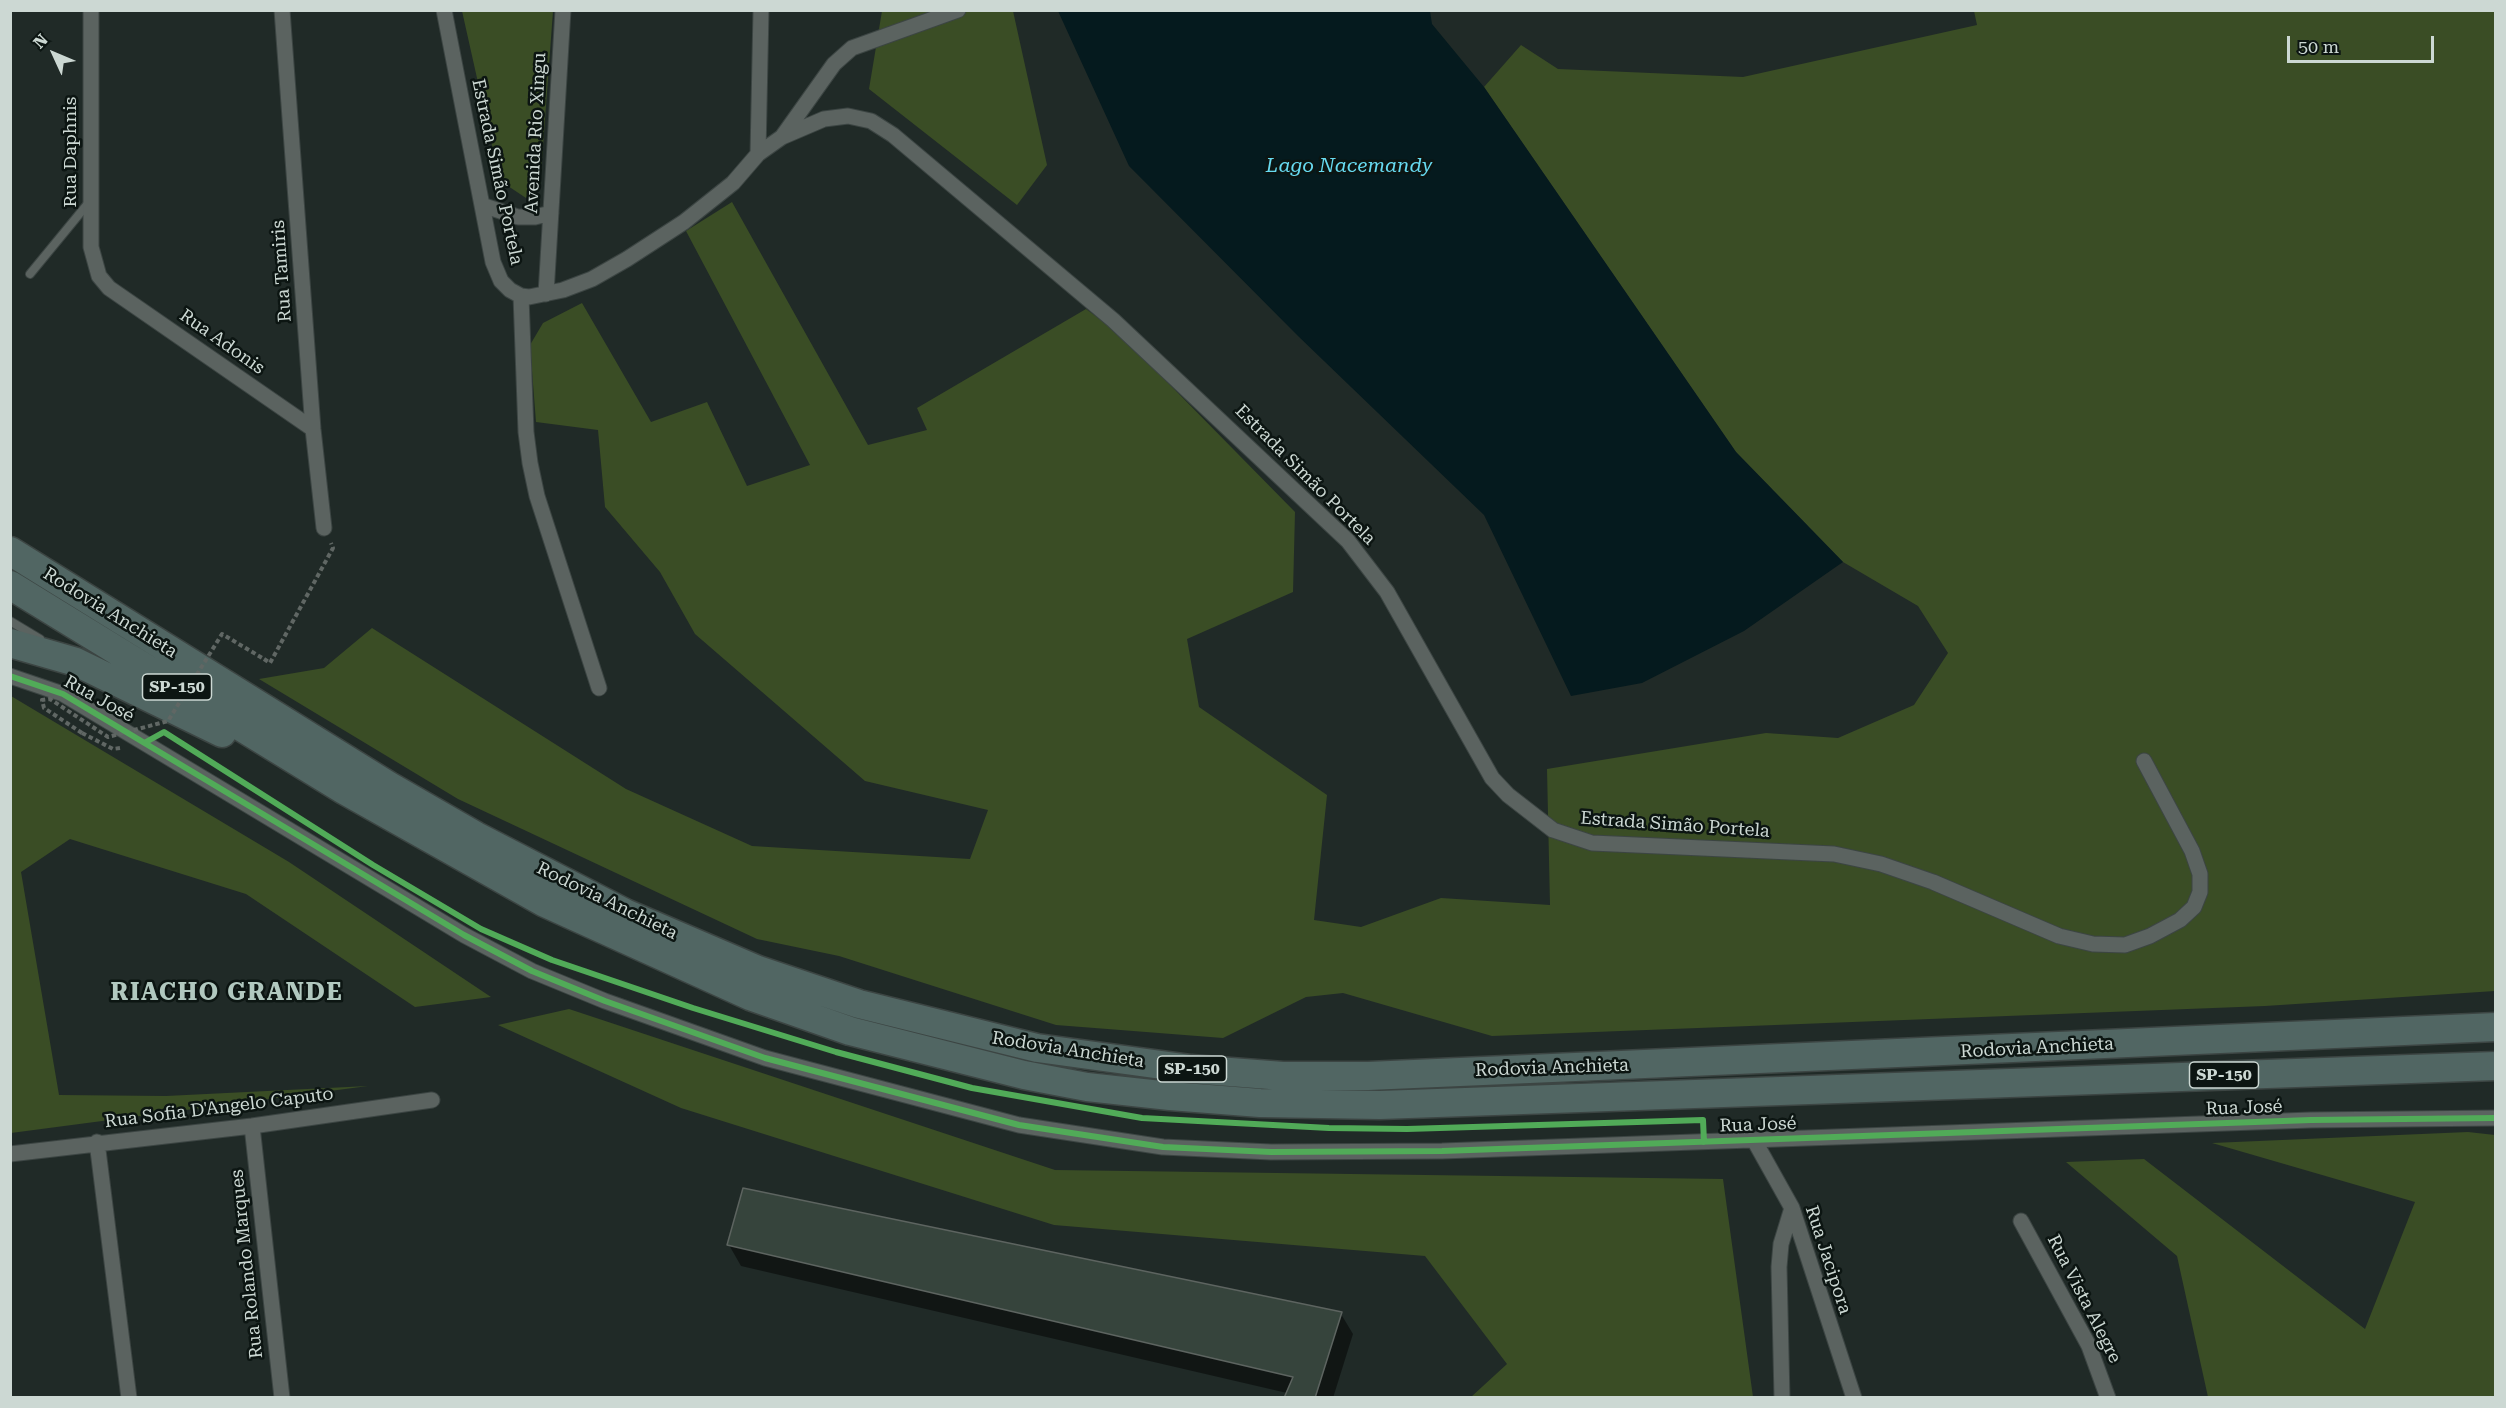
<!DOCTYPE html>
<html>
<head>
<meta charset="utf-8">
<style>
	body { margin:0 }
	#map { position:relative; width:2506px; height:1408px; overflow:hidden; background:#202a27; font-family:"Roboto Serif",serif }
	canvas { display:block }
	.frame { position:absolute; inset:0; border:12px solid #ccd8d3; pointer-events:none }
	.north { position:absolute; left:24px; top:24px; width:60px; height:60px; -webkit-text-stroke:4px #0c1512; paint-order:stroke; rotate:314deg; font-size:16px; font-weight:700; line-height:24px; text-align:center; color:#ccd8d3 }
	.north::after { content:''; display:block; margin:auto; width:21px; height:27px; background:#ccd8d3; clip-path:polygon(50% 0,100% 100%,50% 72%,0 100%) }
	.scale { position:absolute; left:2287px; top:36px; width:147px; height:27px; box-sizing:border-box; border:3px solid #ccd8d3; border-top:0; padding-left:8px; font-size:18px; line-height:21px; white-space:nowrap; color:#ccd8d3; -webkit-text-stroke:4px #0c1512; paint-order:stroke }
</style>
</head>
<body>
<div id="map">
<canvas width="2506" height="1408"></canvas>
<div class="frame"></div>
<div class="north">N</div>
<div class="scale">50 m</div>
</div>
<script>
const c = document.querySelector('canvas').getContext('2d');
c.lineJoin = 'round';
function fillPath(path, color) { c.fillStyle = color; c.fill(path, 'evenodd'); }
const shape = rows => new Path2D(rows.map(r => 'M' + r).join(''));
function strokePath(path, color, width, dash) { c.strokeStyle = color; c.lineWidth = width; c.lineCap = dash ? 'butt' : 'round'; c.setLineDash(dash || []); c.stroke(path); }
function write(font, color, halo, rows, align = 'center') {
  c.font = font + ' "Roboto Serif",serif'; c.lineWidth = 5; c.setLineDash([]); c.textBaseline = 'middle'; c.strokeStyle = halo; c.fillStyle = color; for (const [text, x, y, turn = 0] of rows) {
    c.save(); c.translate(x, y); c.rotate((+turn || 0) * Math.PI / 180); c.textAlign = isNaN(turn) ? turn : align; if (halo) c.strokeText(text, 0, 0); c.fillText(text, 0, 0); c.restore();
  }
}
fillPath(shape([
	[462,11,553,11,540,187,526,198,508,186,496,163],
	[882,11,1013,11,1047,165,1017,205,869,89],
	[1974,11,2495,11,2495,991,2265,1006,1492,1036,1343,993,1306,997,1223,1038,1056,1025,839,956,757,939,458,799,259,679,324,668,372,628,626,789,752,846,970,859,988,810,865,781,695,634,660,572,605,507,598,430,536,422,530,345,543,323,582,303,651,422,707,402,747,486,810,465,686,231,732,202,868,445,927,430,917,408,1086,309,1119,333,1295,512,1293,592,1187,639,1199,707,1327,795,1314,920,1361,927,1441,898,1550,905,1547,769,1766,733,1838,738,1914,705,1948,653,1918,606,1843,562,1736,452,1484,87,1521,45,1558,69,1743,77,1977,25],
	[11,696,289,862,491,997,415,1007,246,894,70,839,21,872,59,1095,166,1096,368,1086,11,1133],
	[569,1009,1055,1170,1723,1179,1753,1397,1471,1397,1507,1364,1425,1256,1054,1225,681,1108,498,1025],
	[2468,1132,2495,1135,2495,1397,2208,1397,2177,1256,2066,1162,2144,1159,2365,1329,2415,1202,2212,1143]
]), '#3a4d25');
fillPath(shape([
	[1058,11,1430,11,1432,24,1484,87,1736,452,1843,562,1744,631,1642,683,1571,696,1484,515,1298,336,1129,166]
]), '#051a1e');
fillPath(shape([
	[729,1245,1341,1314,1353,1334,1333,1398,1285,1398,1287,1393,741,1266]
]), '#0007');
const building = shape([
	[743,1188,1342,1312,1315,1398,1284,1398,1293,1377,727,1245,743,1188]
]);
fillPath(building, '#36443c');
strokePath(building, '#5d6460', 1.5);
const service = shape([
	[30,274,90,201],
	[10,621,40,639]
]);
const minor = shape([
	[91,10,91,247,99,276,109,288,313,429],
	[282,10,313,429,324,528],
	[444,10,493,262,501,281,510,290,521,296,529,297,563,290,592,279,627,259,684,222,733,183,758,154,782,137,824,119,848,116,871,121,893,135,1113,320,1348,541,1387,592,1492,778,1508,795,1553,830,1592,843,1834,854,1881,864,1933,882,2059,936,2093,944,2125,945,2150,936,2180,920,2194,907,2200,892,2200,874,2192,851,2144,761],
	[782,137,834,64,852,48,958,10],
	[758,154,761,10],
	[482,205,518,217,535,217,551,213],
	[546,294,563,10],
	[521,296,526,432,530,463,537,496,599,688],
	[10,676,63,694,464,935,532,971,605,1001,765,1058,1019,1125,1163,1147,1271,1152,1442,1151,2311,1120,2496,1118],
	[252,1126,282,1398],
	[1754,1140,1792,1208,1854,1398],
	[97,1142,129,1398],
	[10,1154,252,1126,432,1100],
	[2021,1221,2089,1346,2108,1398],
	[1782,1398,1779,1267,1781,1244,1792,1208]
]);
const motorway = shape([
	[10,551,389,786,476,836,625,913,758,970,859,1004,1037,1048,1191,1069,1283,1076,1368,1076,2496,1027],
	[10,585,344,790,545,903,750,996,850,1031,1024,1075,1087,1087,1170,1096,1260,1103,1380,1105,2496,1066],
	[10,643,76,662,222,733]
]);
strokePath(service, '#3c4543', 10);
strokePath(minor, '#3c4543', 17);
strokePath(motorway, '#3c4543', 31);
strokePath(shape([
	[264,659,270,663,333,548,331,543],
	[82,733,113,749,120,748]
]), '#606764', 4, [4.5, 3]);
strokePath(service, '#5b6360', 8);
strokePath(minor, '#5b6360', 15);
strokePath(motorway, '#516663', 28);
strokePath(shape([
	[82,733,44,708,42,700,50,699,108,737,168,721,222,634,264,659]
]), '#606764', 4, [4.5, 3]);
strokePath(shape([
	[10,676,63,694,464,935,532,971,605,1001,765,1058,1019,1125,1163,1147,1271,1152,1442,1151,2311,1120,2496,1118],
	[146,742,164,732,373,865,481,929,552,960,693,1008,836,1052,972,1088,1142,1118,1329,1128,1407,1129,1703,1120,1704,1142]
]), '#51ab58', 6);
for (const [x, y, w] of [
	[177,687,69],
	[1192,1069,69],
	[2224,1075,69]
]) { const box = new Path2D(); box.roundRect(x - w / 2, y - 13, w, 26, 4.5); c.fillStyle = '#0c1512'; c.fill(box); strokePath(box, '#ccd8d3', 1.5); }
write('bold 16px', '#ccd8d3', null, [
	["SP-150",177,687],
	["SP-150",1192,1069],
	["SP-150",2224,1075]
]);
write('18px', '#ccd8d3', '#0c1512', [
	["Avenida Rio Xingu",536,133,-87],
	["Rua Daphnis",71,152,-90],
	["Estrada Simão Portela",497,172,78],
	["Rua Tamiris",282,271,-94],
	["Rua Adonis",222,342,35],
	["Estrada Simão Portela",1305,475,45],
	["Rodovia Anchieta",110,613,32],
	["Rua José",99,699,29],
	["Estrada Simão Portela",1675,825,4],
	["Rodovia Anchieta",607,901,26],
	["Rodovia Anchieta",2037,1048,-3],
	["Rodovia Anchieta",1068,1050,9],
	["Rodovia Anchieta",1552,1068,-2],
	["Rua Sofia D'Angelo Caputo",219,1108,-7],
	["Rua José",2244,1108,-2],
	["Rua José",1758,1125,-2],
	["Rua Jacipora",1828,1260,72],
	["Rua Rolando Marques",247,1264,-96],
	["Rua Vista Alegre",2084,1299,63]
]);
write('italic 20px', '#67daf0', '#0c1512', [
	["Lago Nacemandy",1349,166]
]);
c.letterSpacing = '1.5px';
write('bold 24px', '#b1c8bf', '#0c1512', [
	["RIACHO GRANDE",227,993]
]);
c.letterSpacing = '0px';
</script>
</body>
</html>
